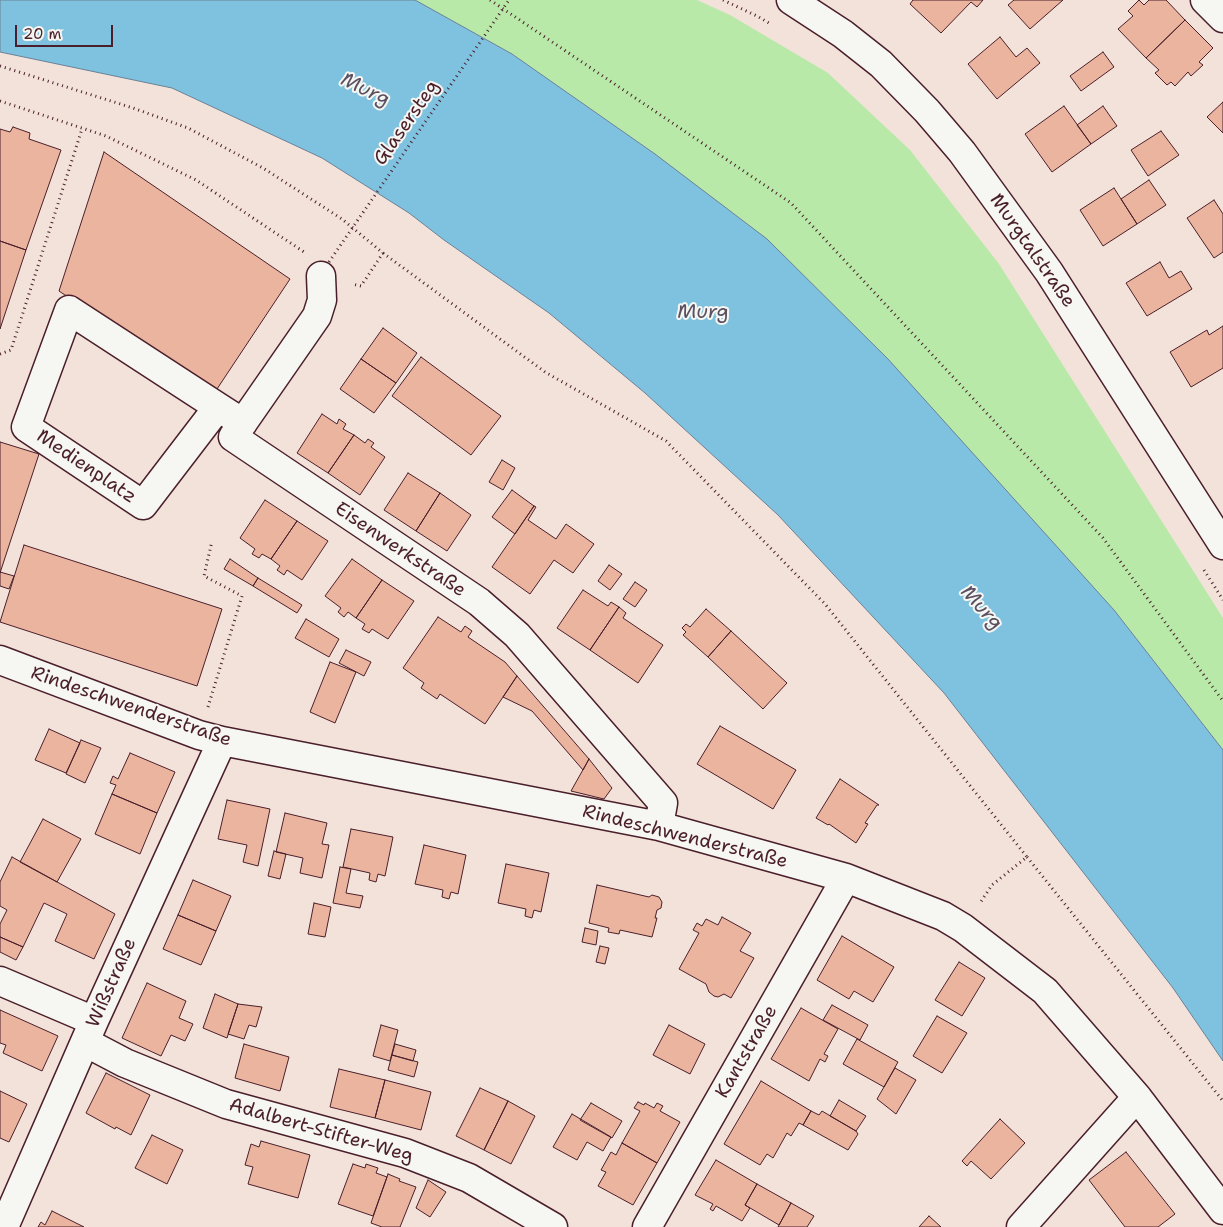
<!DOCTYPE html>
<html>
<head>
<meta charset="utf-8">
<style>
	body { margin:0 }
	#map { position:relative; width:1223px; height:1227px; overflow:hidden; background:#f3e2d9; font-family:"Shantell Sans",sans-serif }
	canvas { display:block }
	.scale { position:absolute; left:15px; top:25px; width:98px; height:22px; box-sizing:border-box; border:2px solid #4a1f2b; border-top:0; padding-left:6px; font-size:15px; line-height:18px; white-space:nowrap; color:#4a1f2b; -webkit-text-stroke:4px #f6f6f2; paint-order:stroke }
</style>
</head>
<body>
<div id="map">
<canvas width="1223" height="1227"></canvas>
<div class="scale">20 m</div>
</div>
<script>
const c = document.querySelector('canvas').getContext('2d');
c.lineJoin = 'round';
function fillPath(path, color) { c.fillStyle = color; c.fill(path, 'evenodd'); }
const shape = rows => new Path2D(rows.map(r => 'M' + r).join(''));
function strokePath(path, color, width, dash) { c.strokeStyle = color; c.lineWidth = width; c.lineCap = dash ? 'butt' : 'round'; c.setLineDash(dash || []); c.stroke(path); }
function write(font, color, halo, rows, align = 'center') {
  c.font = font + ' "Shantell Sans",sans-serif'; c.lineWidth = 4; c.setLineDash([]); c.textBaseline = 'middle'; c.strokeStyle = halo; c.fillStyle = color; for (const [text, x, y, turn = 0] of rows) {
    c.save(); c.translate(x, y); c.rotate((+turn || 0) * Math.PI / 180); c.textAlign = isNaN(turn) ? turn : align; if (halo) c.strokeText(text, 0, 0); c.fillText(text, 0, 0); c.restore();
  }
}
fillPath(shape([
	[415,0,697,0,730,15,828,73,910,150,999,264,1223,618,1223,750,1114,610,655,154,512,54]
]), '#b8e9a9');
const water = shape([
	[0,0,415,0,512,54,655,154,767,239,888,359,1114,610,1223,750,1223,1061,1173,988,944,693,778,515,645,393,549,313,444,240,409,213,322,158,172,88,0,52,0,0]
]);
fillPath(water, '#7fc2df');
strokePath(water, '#6a8197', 1);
const building = shape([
	[913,0,983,0,977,7,971,2,941,33,910,4,913,0],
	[1014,0,1063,0,1030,29,1008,5,1014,0],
	[1139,0,1144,5,1149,0,1166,0,1185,20,1146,58,1118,29,1133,16,1128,11,1139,0],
	[1185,20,1213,48,1199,62,1203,65,1191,76,1188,72,1175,86,1171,82,1167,85,1155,73,1159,70,1146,58,1185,20],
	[1000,37,1016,57,1027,48,1040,63,997,99,968,64,1000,37],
	[1103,52,1114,67,1081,91,1070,76,1103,52],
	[1223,102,1223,133,1207,117,1223,102],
	[1064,106,1091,144,1052,172,1025,134,1064,106],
	[1103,106,1117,126,1091,144,1077,125,1103,106],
	[13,127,30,133,29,139,61,150,26,250,0,241,0,129,10,132,13,127],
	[1161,131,1179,155,1148,176,1131,150,1161,131],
	[104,152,290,279,213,395,59,291,104,152],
	[1149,180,1166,205,1137,224,1121,199,1149,180],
	[1114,188,1137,224,1103,246,1080,210,1114,188],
	[1214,200,1223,214,1223,252,1214,258,1187,218,1214,200],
	[0,241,26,250,0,329,0,241],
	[1160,262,1169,278,1181,271,1192,289,1147,316,1126,283,1160,262],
	[1223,326,1223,368,1191,387,1170,352,1207,330,1209,335,1223,326],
	[383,328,417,353,396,383,361,359,383,328],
	[421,357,501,416,471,455,392,396,421,357],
	[361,359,396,383,374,413,340,389,361,359],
	[322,414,337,424,339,419,346,424,343,429,354,435,328,473,297,453,322,414],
	[354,435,365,443,368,439,374,443,371,447,385,457,360,495,328,473,354,435],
	[0,442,39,454,0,573,0,442],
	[502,460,515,468,503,490,489,482,502,460],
	[408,473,440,493,416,531,384,510,408,473],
	[512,490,534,506,515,534,492,517,512,490],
	[440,493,471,515,447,551,416,531,440,493],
	[265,500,297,521,271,559,262,554,259,558,252,554,255,549,240,538,265,500],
	[534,506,536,507,528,520,556,539,566,524,594,544,573,573,554,560,530,594,492,567,534,506],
	[297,521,328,541,302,580,287,570,284,575,277,570,280,566,271,559,297,521],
	[24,545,222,609,197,686,0,622,24,545],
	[230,559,258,578,253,586,224,569,230,559],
	[352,559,382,580,356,618,348,612,344,617,338,612,341,608,325,596,352,559],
	[609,565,622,574,610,590,598,581,609,565],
	[0,572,14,576,9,589,0,586,0,572],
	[258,578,302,605,297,613,253,586,258,578],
	[382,580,414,601,388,639,372,629,369,633,362,629,365,624,356,618,382,580],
	[635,582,647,590,635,607,623,599,635,582],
	[583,590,608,606,611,602,619,607,590,650,557,628,583,590],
	[619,607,626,613,623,618,663,645,638,683,590,650,619,607],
	[706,609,731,631,708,657,683,635,686,632,682,628,686,624,690,627,706,609],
	[438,617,461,632,465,626,472,631,468,637,505,662,517,676,485,724,440,694,437,699,421,688,424,683,403,668,438,617],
	[306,619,339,639,329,657,295,638,306,619],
	[731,631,787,683,763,709,708,657,731,631],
	[346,650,371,662,364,676,339,663,346,650],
	[330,662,356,672,335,723,310,712,330,662],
	[517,676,589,759,583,770,532,711,503,697,517,676],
	[720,726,796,770,773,809,697,764,720,726],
	[49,729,80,743,66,773,35,760,49,729],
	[81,740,101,748,85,783,66,774,81,740],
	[130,753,175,772,157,813,112,794,116,785,110,783,113,776,118,779,130,753],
	[589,759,612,788,604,799,571,791,589,759],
	[840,779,879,805,877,805,865,823,868,824,856,843,829,824,828,825,816,818,840,779],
	[112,794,157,813,140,854,95,834,112,794],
	[227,800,270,809,258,866,243,862,247,845,218,839,227,800],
	[285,813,327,823,322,844,329,845,322,878,300,873,303,858,276,852,285,813],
	[43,819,81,839,57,882,20,862,43,819],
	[351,829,393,837,385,876,378,874,376,882,369,880,370,873,343,867,351,829],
	[424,845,466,855,458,894,451,892,449,899,442,897,443,890,415,884,424,845],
	[274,851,286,854,280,879,268,876,274,851],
	[12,857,115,914,94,959,55,941,67,914,44,903,23,947,0,937,0,924,7,910,0,906,0,882,12,857],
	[506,864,549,873,541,912,534,910,532,918,525,916,526,909,498,903,506,864],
	[340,867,351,869,346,893,363,896,360,908,333,903,340,867],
	[193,880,231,896,216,931,178,915,193,880],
	[597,885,649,897,652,895,659,897,662,902,661,908,657,910,655,918,657,918,652,937,620,930,619,934,608,932,609,928,589,923,597,885],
	[314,903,331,907,325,937,308,934,314,903],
	[178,915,216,931,201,965,163,949,178,915],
	[722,917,751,933,740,951,754,958,731,998,724,994,718,997,714,996,709,992,706,984,679,969,699,933,693,930,697,923,702,926,706,919,718,925,722,917],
	[585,928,598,931,596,945,582,942,585,928],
	[842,936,894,967,873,1002,854,991,849,999,817,980,842,936],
	[0,937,23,947,16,960,0,952,0,937],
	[600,946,609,948,605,964,596,962,600,946],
	[959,962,985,978,962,1016,935,1000,959,962],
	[147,983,186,1001,179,1018,193,1024,185,1041,171,1035,161,1056,122,1038,147,983],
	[215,994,238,1004,227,1038,203,1028,215,994],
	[238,1004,262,1007,256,1027,249,1025,244,1039,228,1034,238,1004],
	[832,1005,868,1025,860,1040,823,1020,832,1005],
	[801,1008,838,1029,824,1054,828,1056,825,1062,820,1059,809,1081,771,1059,801,1008],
	[0,1010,58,1036,42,1071,3,1053,6,1045,0,1043,0,1010],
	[937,1016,967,1033,942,1073,913,1056,937,1016],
	[381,1025,398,1030,390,1061,373,1056,381,1025],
	[669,1025,705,1044,690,1074,653,1055,669,1025],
	[857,1039,898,1062,884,1087,843,1064,857,1039],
	[244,1044,289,1057,280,1091,235,1078,244,1044],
	[395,1044,416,1050,413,1061,392,1055,395,1044],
	[392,1055,418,1062,414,1077,388,1070,392,1055],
	[895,1068,916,1080,896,1114,877,1099,895,1068],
	[339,1069,385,1080,375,1118,330,1107,339,1069],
	[106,1073,150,1095,131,1135,116,1127,115,1129,86,1113,106,1073],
	[385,1080,431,1092,421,1130,375,1118,385,1080],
	[761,1081,811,1111,803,1125,799,1123,791,1136,787,1133,773,1158,767,1154,760,1165,724,1144,761,1081],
	[480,1088,508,1101,484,1150,456,1136,480,1088],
	[0,1091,27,1104,9,1142,0,1138,0,1091],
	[839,1100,866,1116,856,1131,830,1116,839,1100],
	[508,1101,535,1116,511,1164,484,1150,508,1101],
	[638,1102,644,1105,645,1103,654,1108,657,1103,663,1106,660,1111,680,1122,657,1163,622,1143,640,1111,634,1108,638,1102],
	[591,1103,622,1121,612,1138,580,1120,591,1103],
	[811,1111,819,1115,822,1111,856,1131,858,1134,848,1150,803,1125,811,1111],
	[572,1114,611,1137,603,1151,587,1142,577,1160,553,1147,572,1114],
	[1000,1119,1025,1143,991,1179,971,1161,967,1166,962,1161,1000,1119],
	[152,1135,183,1150,167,1184,135,1168,152,1135],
	[261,1141,310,1155,298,1198,248,1184,253,1167,245,1165,251,1144,259,1147,261,1141],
	[622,1143,657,1163,633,1205,598,1186,606,1172,601,1170,611,1152,616,1155,622,1143],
	[1126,1152,1175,1214,1158,1227,1125,1227,1089,1180,1126,1152],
	[716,1160,757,1184,745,1205,750,1208,742,1221,716,1206,713,1211,710,1209,713,1204,695,1195,716,1160],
	[353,1164,365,1168,366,1164,378,1168,376,1173,387,1177,373,1216,338,1204,353,1164],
	[388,1174,400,1179,399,1181,416,1187,400,1227,382,1227,371,1223,388,1174],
	[428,1180,446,1192,430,1217,416,1208,428,1180],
	[757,1184,791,1203,779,1225,745,1205,757,1184],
	[791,1203,814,1216,807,1227,778,1227,791,1203],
	[52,1211,84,1227,38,1227,41,1222,45,1225,52,1211],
	[929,1216,941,1227,919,1227,929,1216]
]);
fillPath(building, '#ebb49f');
strokePath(building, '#4a1f2b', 1);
const minor = shape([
	[791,0,843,34,881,64,927,111,962,152,1049,272,1223,545],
	[1205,0,1223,18],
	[321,276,322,300,317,316,233,437,479,602,517,635,663,803,659,826],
	[218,407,143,505,26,427,69,310,218,407,243,423],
	[0,660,199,735,222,741,659,826,846,878,943,916,963,928,1045,991,1137,1097,1223,1210],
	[0,981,94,1021],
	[85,1042,125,1063,226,1104,405,1153,469,1178,553,1227],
	[4,1227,94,1021,222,741],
	[647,1227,846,878],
	[1021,1227,1137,1097]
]);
strokePath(minor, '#4a1f2b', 31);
strokePath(shape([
	[490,0,791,203,1103,538,1223,701],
	[723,0,757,16,769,23],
	[0,66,133,108,188,128,263,168,342,219,383,253,361,286,352,284],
	[0,101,106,136,196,180,304,252],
	[383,253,545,372,666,441,825,604,1027,857,992,885,980,903],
	[0,354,11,350,82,129],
	[1204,570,1223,600],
	[208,707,242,596,204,576,212,541],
	[1027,857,1223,1101]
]), '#4a1f2b', 3, [1, 4]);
strokePath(minor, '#f6f6f2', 28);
strokePath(shape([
	[329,262,509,0]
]), '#4a1f2b', 3, [1, 4]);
write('19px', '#4a1f2b', '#f6f6f2', [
	["Glasersteg",407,123,-55],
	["Murgtalstraße",1032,251,55],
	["Medienplatz",86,467,34],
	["Eisenwerkstraße",400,550,34],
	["Rindeschwenderstraße",131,707,19],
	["Rindeschwenderstraße",685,837,14],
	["Wißstraße",112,983,-66],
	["Kantstraße",747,1052,-60],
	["Adalbert-Stifter-Weg",321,1131,16]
]);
write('italic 20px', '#5a5061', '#f6f6f2', [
	["Murg",365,90,26],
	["Murg",703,313],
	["Murg",981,608,48]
]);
</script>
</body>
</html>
